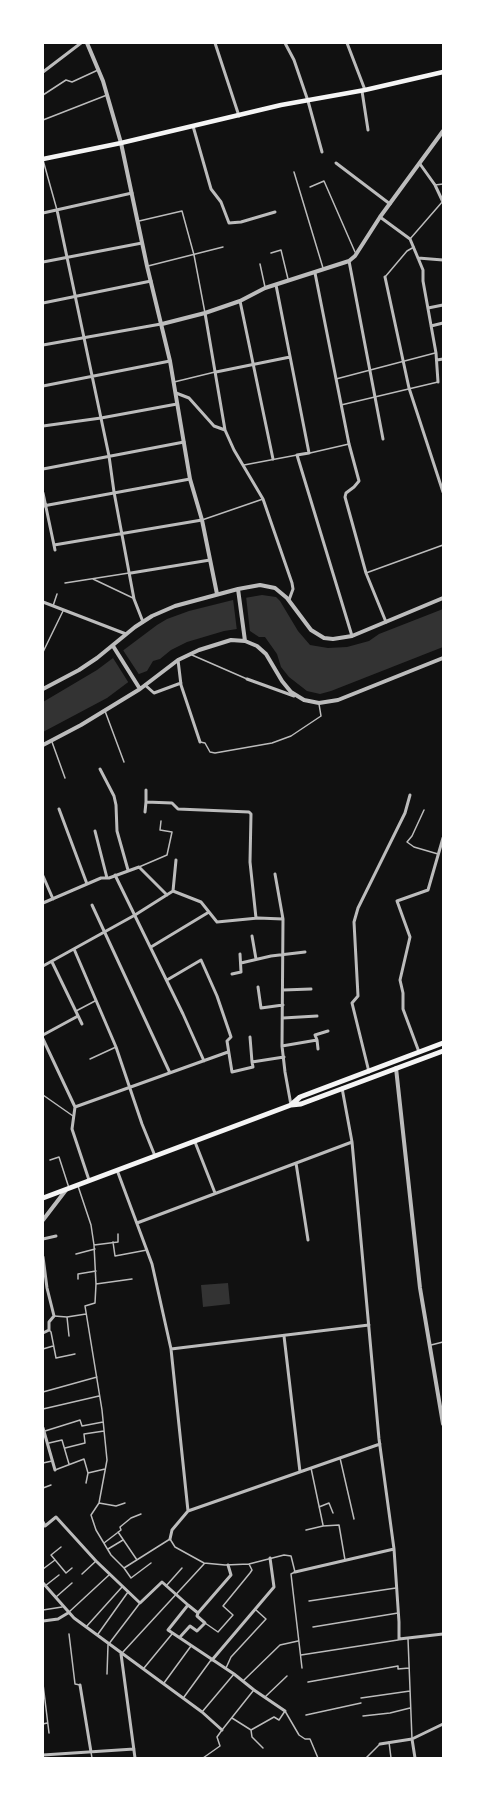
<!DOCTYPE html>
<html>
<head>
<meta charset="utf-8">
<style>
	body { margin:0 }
	#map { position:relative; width:486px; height:1801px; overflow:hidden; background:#111; font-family:Lato,sans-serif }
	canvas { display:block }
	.frame { position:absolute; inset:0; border:44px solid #fff; pointer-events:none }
</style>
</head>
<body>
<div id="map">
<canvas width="486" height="1801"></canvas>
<div class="frame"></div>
</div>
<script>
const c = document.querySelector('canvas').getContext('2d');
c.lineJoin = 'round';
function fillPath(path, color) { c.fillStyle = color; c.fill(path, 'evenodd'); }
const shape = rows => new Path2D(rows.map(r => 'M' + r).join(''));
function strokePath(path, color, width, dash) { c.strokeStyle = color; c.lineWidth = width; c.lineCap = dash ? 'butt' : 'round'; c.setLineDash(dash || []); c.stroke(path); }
fillPath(shape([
	[262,595,276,597,280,601,298,631,310,645,328,648,347,647,369,641,379,634,443,609,443,647,331,691,320,694,307,691,289,677,281,667,277,654,265,637,259,637,250,631,237,629,224,631,187,642,171,650,160,659,153,661,147,671,139,674,107,698,43,732,43,702,97,670,157,625,167,619,189,611,233,600],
	[228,1283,230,1304,203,1307,201,1285]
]), '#333');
fillPath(shape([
	[246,596,250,632,237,631,233,599],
	[123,650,140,676,130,685,113,658]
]), '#111');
strokePath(shape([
	[43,95,66,80,72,82,98,70],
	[43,120,107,95],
	[43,160,57,210],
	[294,172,323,268],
	[435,185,443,184],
	[310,187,324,181,355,252],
	[139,221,182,211,194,255,205,313],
	[410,239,443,201],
	[271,253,281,250,288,279],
	[260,264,265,287],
	[148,266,223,247],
	[385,277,407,251,414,247],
	[336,379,435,353],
	[174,382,215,372],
	[341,405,438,382],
	[310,453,349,444],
	[244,465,297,455],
	[202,520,263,499],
	[366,573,443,545],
	[93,579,133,598],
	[65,583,129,573],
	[53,606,57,594],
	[43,652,63,611],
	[192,655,247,679],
	[105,711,124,762],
	[52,742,65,778],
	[200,742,205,743,210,752,215,753,272,743,291,736,321,716,319,704],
	[424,810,412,836,407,842,414,847,438,854],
	[139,867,167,855,172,832,160,830,161,821],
	[76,1011,95,1001],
	[90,1059,116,1047],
	[43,1095,73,1116],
	[50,1160,59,1157,69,1188],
	[78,1186,91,1225,94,1245,96,1284,95,1303,85,1306,102,1410,107,1460,99,1503,91,1515,96,1530,111,1555,124,1568,170,1539,175,1547,204,1563,225,1565,249,1564,284,1555,291,1556,295,1572,291,1574,302,1668],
	[113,1242,115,1256,147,1250],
	[94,1245,118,1242,118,1234],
	[76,1254,95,1249],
	[78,1279,78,1274,96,1271],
	[96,1284,132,1279],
	[54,1316,67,1317,86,1314],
	[67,1317,69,1336],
	[49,1330,51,1332,56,1358,75,1354],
	[431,1345,443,1342],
	[43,1349,53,1346],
	[43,1392,97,1377],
	[43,1409,99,1396],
	[45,1431,77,1421,80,1420,82,1426,103,1422],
	[49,1443,62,1440,69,1464],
	[65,1448,85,1443,84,1434,104,1431],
	[340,1458,354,1519],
	[43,1463,52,1461],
	[311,1468,323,1525],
	[55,1470,84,1459,88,1473,86,1483],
	[88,1473,105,1469],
	[43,1488,51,1485],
	[99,1503,116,1506,125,1503],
	[319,1507,329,1503,333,1513],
	[306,1530,323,1526,339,1525,345,1560],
	[118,1532,137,1560],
	[104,1543,121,1530,120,1527,131,1518,141,1514],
	[61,1547,51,1555,66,1573,72,1568],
	[108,1549,123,1540],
	[124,1568,131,1578,151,1563],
	[43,1569,55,1560],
	[82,1574,96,1561],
	[45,1586,59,1575],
	[166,1586,182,1568],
	[56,1597,72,1583],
	[309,1601,396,1588],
	[43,1610,62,1607],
	[69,1612,109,1575],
	[205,1623,218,1632,233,1615,223,1606,250,1573,252,1570,249,1564],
	[86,1627,122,1587],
	[313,1627,398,1613],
	[69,1634,75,1684,80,1685],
	[98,1634,128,1592],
	[408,1639,412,1739],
	[123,1652,204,1564],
	[301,1655,398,1640],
	[144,1668,172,1634],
	[226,1668,231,1657,266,1619,256,1610],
	[107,1674,108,1645,140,1603],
	[243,1681,280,1645,298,1641],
	[308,1682,398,1666,398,1669,409,1668],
	[164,1683,191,1646],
	[43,1684,49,1733],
	[184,1697,211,1660],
	[265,1697,287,1676],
	[361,1698,410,1691],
	[202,1712,234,1674],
	[306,1715,361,1703],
	[363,1716,390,1713,410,1708],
	[232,1718,251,1730,274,1717,279,1720,285,1711,299,1735,305,1739,310,1739,318,1758],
	[43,1724,47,1723],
	[251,1730,252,1737,263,1748],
	[389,1742,391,1758],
	[91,1752,92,1758],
	[203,1758,220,1746,217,1737,222,1730,253,1691],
	[366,1758,380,1744]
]), '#bcbcbc', 1.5);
strokePath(shape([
	[215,43,239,116],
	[285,43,294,60,308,101,322,152],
	[347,43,365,90],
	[43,72,81,43],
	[362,91,368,130],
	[193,126,211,189,221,202,229,223,241,222,275,212],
	[336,163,390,204],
	[420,164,435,185,443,202],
	[57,210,109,456,114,492,134,599,143,622],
	[43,213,132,193],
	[380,217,410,239,418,258,423,270,423,281,436,353,438,382],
	[418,258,443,260],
	[349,261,383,439],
	[43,262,142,243],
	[315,273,349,444,359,481,354,487,346,493,345,497,366,573,386,622],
	[385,277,409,388,443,492],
	[276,285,309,453,297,455,352,636],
	[240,301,273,459],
	[43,303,151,281],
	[428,308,443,305],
	[205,313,225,430,234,450,263,499,292,583,293,589,289,600],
	[431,326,443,323],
	[43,345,161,324],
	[437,360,443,359],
	[216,372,290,357],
	[43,386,170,361],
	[176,393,189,398,214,426,225,430],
	[43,426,101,418,177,404],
	[43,469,184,442],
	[43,493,55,550],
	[43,506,190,479],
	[54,545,202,520],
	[131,573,210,560],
	[43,602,126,634],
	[178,660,181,685,200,742],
	[247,679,294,696],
	[145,685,154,693,181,683],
	[100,769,114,796,116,805,117,831,128,870],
	[146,802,146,790],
	[59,809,87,884],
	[145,812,146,802,172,803,178,809,249,812,251,814,250,862,256,918],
	[95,831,107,878],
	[275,874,283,919],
	[115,875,183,1014,204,1061],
	[43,876,53,899],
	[173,891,176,860],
	[43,903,101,878,109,878,139,867,167,895],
	[92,905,170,1073],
	[252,936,256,959],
	[151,947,209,912],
	[74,949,116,1047,142,1124,155,1156],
	[52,962,82,1024],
	[241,963,271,956,305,952],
	[43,966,135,915,173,891,201,902,217,922,258,918,283,919,282,1046,285,1072,291,1105],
	[232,974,241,972,240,954],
	[167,980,201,960,217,996,231,1037,227,1041,232,1072,253,1067,252,1062,284,1057],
	[258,987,261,1008,283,1005],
	[283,990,311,989],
	[283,1018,317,1016],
	[43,1035,78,1016],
	[250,1037,252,1062],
	[43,1039,75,1107,72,1129,89,1180],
	[317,1040,315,1035,328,1031],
	[282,1046,317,1040,318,1049],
	[419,1052,403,1009,403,993,400,980,410,937,397,901,428,890,443,838],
	[369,1072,352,1003,358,996,354,922,358,908,405,813,410,795],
	[342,1088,352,1142,379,1439,394,1549,399,1622,399,1639,443,1634],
	[75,1107,228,1052],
	[195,1142,215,1193],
	[296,1163,308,1240],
	[117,1170,152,1264,171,1349,188,1511],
	[137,1223,352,1142],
	[43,1239,56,1236],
	[43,1257,47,1288,54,1316,49,1322,49,1330,43,1333],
	[284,1336,300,1472],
	[171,1349,369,1325],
	[43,1428,55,1470],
	[43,1522,45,1526,56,1517,96,1561,140,1603,162,1582,188,1605,168,1630,234,1674,254,1690,285,1711],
	[170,1539,172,1530,188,1511,380,1444],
	[295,1572,394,1549],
	[43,1583,74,1618,202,1712,222,1730],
	[188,1605,198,1613,231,1575,228,1565],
	[43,1621,58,1619,68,1613],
	[180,1637,190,1626,197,1631,205,1623,197,1616,198,1613],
	[121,1654,135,1758],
	[212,1660,274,1587,270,1558],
	[80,1685,91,1752],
	[380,1744,412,1739],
	[43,1755,134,1749],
	[415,1758,412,1739,443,1724]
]), '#bcbcbc', 3);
strokePath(shape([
	[87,43,103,81,121,143,147,266,170,361,190,479,202,520,217,594],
	[162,324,205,313,240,301,265,288,349,261,355,256,380,217,443,131],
	[238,589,245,641],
	[113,646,140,689],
	[43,689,79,670,97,658,135,627,152,616,175,606,238,589,260,585,275,588,287,598,311,630,324,638,333,639,352,636,443,598],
	[43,745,81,725,140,689,178,660,199,650,231,640,245,641,257,646,266,654,282,681,291,692,304,700,319,703,338,700,443,658],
	[396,1068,420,1288,443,1424],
	[43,1220,66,1190]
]), '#bcbcbc', 4);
strokePath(shape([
	[43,159,121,143,281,105,365,90,443,72]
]), '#f5f5f5', 4.5);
strokePath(shape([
	[292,1104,300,1097,443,1043],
	[43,1198,291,1105,301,1104,443,1051]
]), '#f5f5f5', 5);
</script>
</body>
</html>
